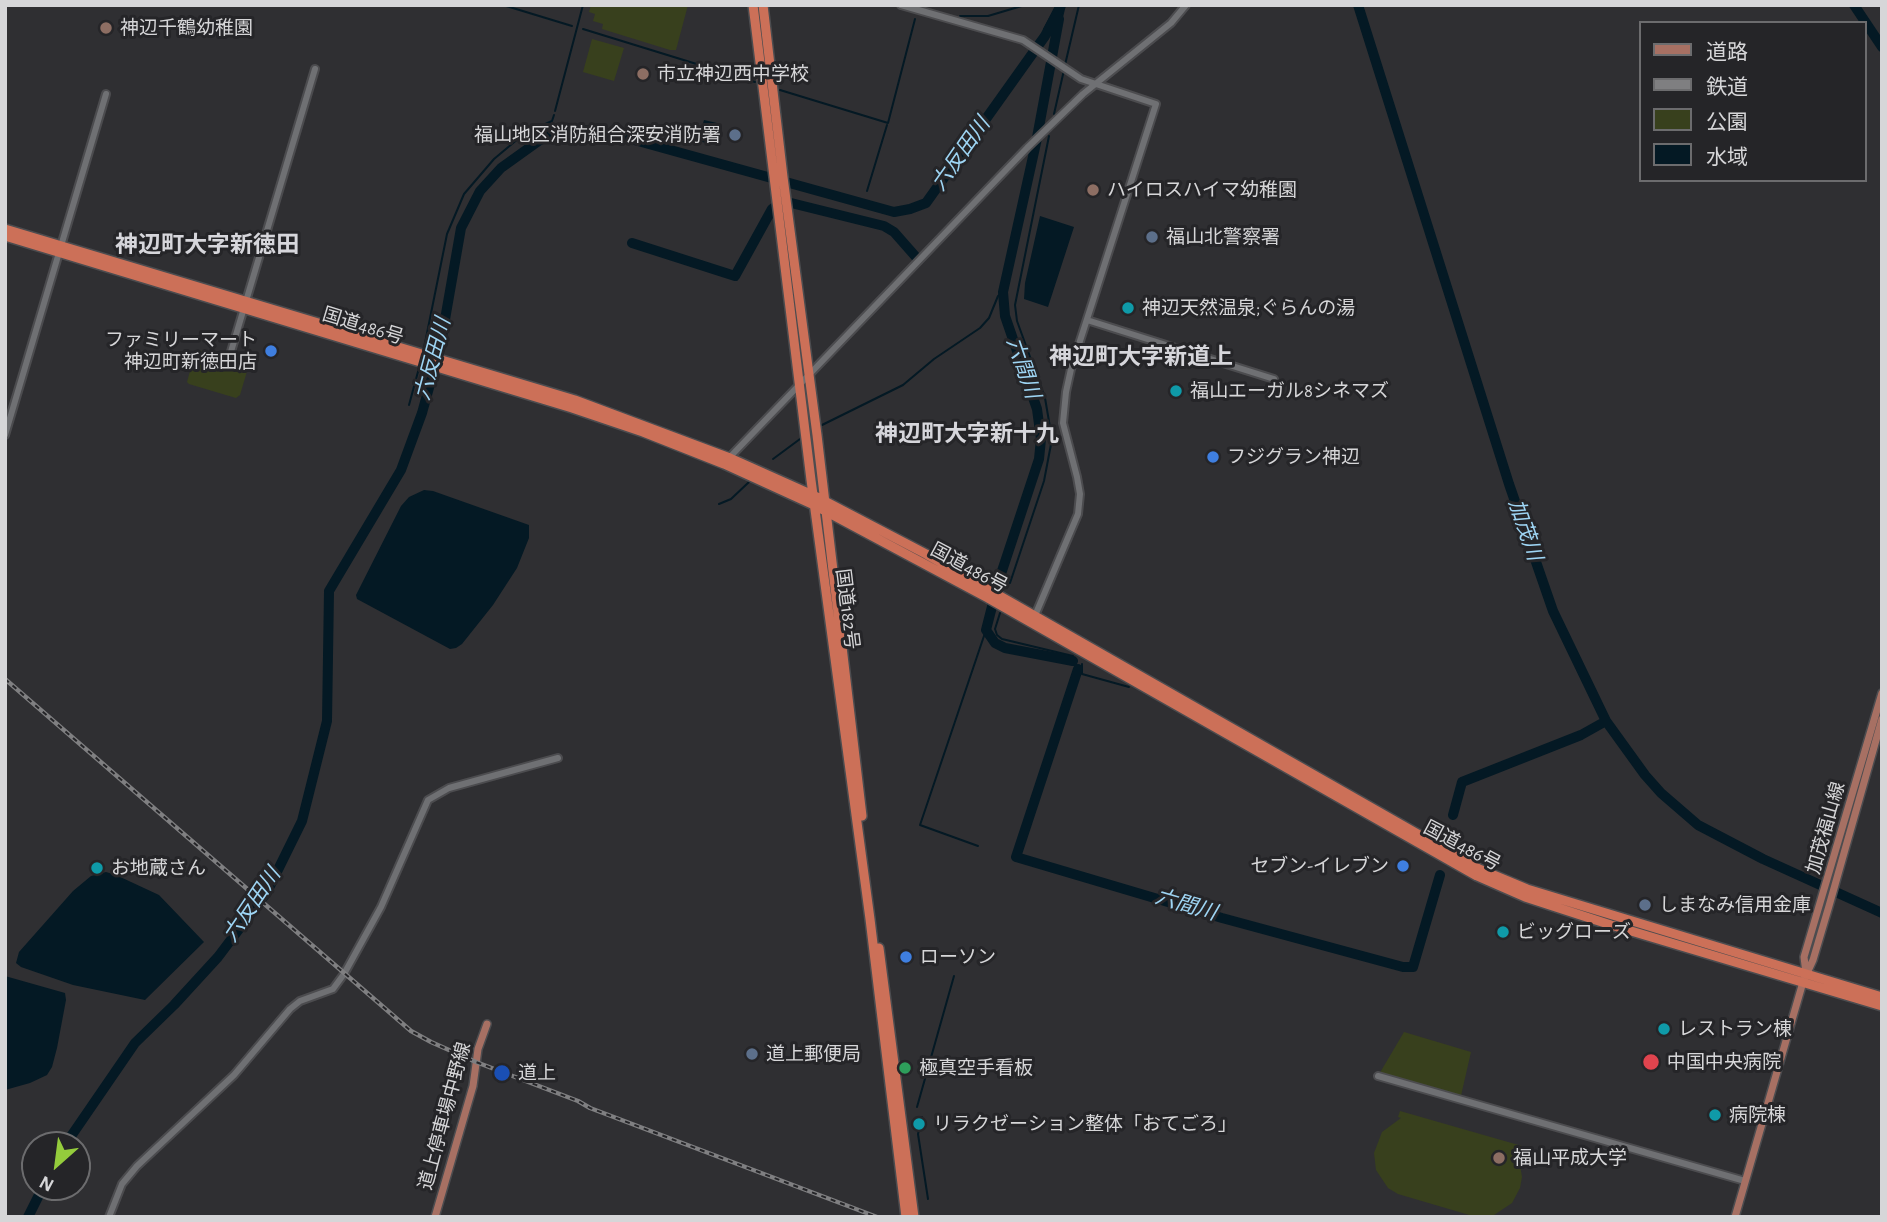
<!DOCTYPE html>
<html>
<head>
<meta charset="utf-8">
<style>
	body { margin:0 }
	#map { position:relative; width:1887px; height:1222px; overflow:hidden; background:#2f2f32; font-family:"Alegreya Sans","Noto Sans JP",sans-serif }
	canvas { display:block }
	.frame { position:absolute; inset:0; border:7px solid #d6d6d8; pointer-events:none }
	.legend { position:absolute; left:1639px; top:21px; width:228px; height:161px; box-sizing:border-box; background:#252528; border:2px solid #6c6c6e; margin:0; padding:9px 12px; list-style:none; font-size:21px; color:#d6d6d8 }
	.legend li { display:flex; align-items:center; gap:14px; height:35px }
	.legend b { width:35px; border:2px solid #6c6c6e }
	.north { position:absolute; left:21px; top:1131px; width:70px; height:70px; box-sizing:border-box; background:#252528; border:2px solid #6c6c6e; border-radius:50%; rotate:208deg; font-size:19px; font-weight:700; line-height:28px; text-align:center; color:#d6d6d8 }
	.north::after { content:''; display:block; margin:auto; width:24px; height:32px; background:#94cc3c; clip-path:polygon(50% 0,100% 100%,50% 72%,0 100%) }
</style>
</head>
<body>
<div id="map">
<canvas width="1887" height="1222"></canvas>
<div class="frame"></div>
<ul class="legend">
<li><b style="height:9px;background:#a77063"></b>道路</li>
<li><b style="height:9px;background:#7f7f81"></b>鉄道</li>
<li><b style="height:19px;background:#38401d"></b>公園</li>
<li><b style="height:19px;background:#041924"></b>水域</li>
</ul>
<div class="north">N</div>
</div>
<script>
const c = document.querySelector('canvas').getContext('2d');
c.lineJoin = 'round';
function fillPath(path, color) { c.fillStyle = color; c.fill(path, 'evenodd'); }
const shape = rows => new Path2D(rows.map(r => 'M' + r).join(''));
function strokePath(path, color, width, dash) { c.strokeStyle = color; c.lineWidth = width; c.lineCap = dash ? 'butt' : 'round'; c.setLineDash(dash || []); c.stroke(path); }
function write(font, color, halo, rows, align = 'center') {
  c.font = font + ' "Alegreya Sans","Noto Sans JP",sans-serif'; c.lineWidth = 6; c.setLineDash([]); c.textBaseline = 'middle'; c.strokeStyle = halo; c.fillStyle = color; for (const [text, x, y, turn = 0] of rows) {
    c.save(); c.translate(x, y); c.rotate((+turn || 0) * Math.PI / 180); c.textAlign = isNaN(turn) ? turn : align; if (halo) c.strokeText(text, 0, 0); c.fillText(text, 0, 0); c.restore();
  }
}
fillPath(shape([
	[591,5,688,5,676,50,670,50,602,29,603,24,593,21,595,14,589,12],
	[592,39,624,48,614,81,583,72],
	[199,350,246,364,248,368,240,395,236,398,189,384,187,382,195,353],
	[1404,1032,1471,1052,1460,1100,1378,1076],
	[1400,1111,1522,1146,1521,1152,1512,1150,1520,1165,1522,1177,1520,1188,1512,1203,1494,1215,1476,1217,1398,1194,1388,1188,1376,1170,1374,1153,1382,1132,1401,1118,1398,1117]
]), '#38401d');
fillPath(shape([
	[1056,5,1066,5,1059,34,1043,29],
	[704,120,717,123,711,144,698,141],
	[1040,216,1074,227,1048,307,1024,299,1025,283],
	[424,490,433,491,529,525,529,538,517,568,493,605,462,644,456,648,450,649,357,599,356,595,401,506,409,497],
	[106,872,116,875,159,895,204,942,145,1000,73,985,21,967,16,963,19,952,73,891,91,876],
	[5,976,65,993,66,1000,57,1048,52,1067,47,1075,30,1083,5,1090]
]), '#041924');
strokePath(shape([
	[503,5,572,26],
	[960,16,988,16,1025,5],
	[583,29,755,82],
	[1065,65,1079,5],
	[780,90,888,123,915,19],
	[555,111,583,5],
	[1054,114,1064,70],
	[867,191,887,125],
	[858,220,859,217],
	[424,348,447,234,464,194,494,159,525,133,552,121,554,115],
	[409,405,419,368],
	[822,425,903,385,934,359,980,328,989,318,998,296,1003,292],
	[773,459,800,439],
	[719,504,731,499,749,482],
	[1010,583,1044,481,1052,439,1045,398,1017,321,1015,305,1049,136],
	[1000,613,995,629,997,635,1002,639,1073,656],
	[1082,664,1082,674,1129,687],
	[978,846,920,825,986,630],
	[917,1107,954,976],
	[922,1117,918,1134,928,1199]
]), '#041924', 2);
strokePath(shape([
	[1358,5,1509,484,1553,611,1606,721,1645,775,1661,793,1698,825,1763,859,1882,913],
	[1854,5,1882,47],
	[1059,19,1036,143,1003,292,1005,316,1037,409,1041,439,1039,459,998,583,986,630,995,643,1005,648,1073,661],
	[632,243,735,276,772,209,783,201,884,226,894,232,916,257],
	[1078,669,1016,857,1222,918,1403,967,1413,967,1440,875],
	[1453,815,1462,782,1581,735,1606,721],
	[65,1145,135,1043,174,1005,218,957,267,892,302,821,327,721,329,591,401,470,422,413,440,348,461,228,480,191,501,168,540,140,560,132,583,130,620,136,894,212,910,209,926,203,1045,36,1061,5],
	[28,1217,43,1187]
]), '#041924', 10);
const minor = shape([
	[901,5,1023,40,1081,79,1156,104,1071,369,1066,392,1063,423,1077,477,1080,494,1078,514,1034,618],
	[1087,320,1220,362],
	[230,355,315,69],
	[1223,363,1274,379],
	[5,435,106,94],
	[728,459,1027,148,1083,94,1171,23,1186,5],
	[1378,1076,1745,1181],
	[109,1217,122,1184,137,1166,234,1075,290,1009,300,1001,333,989,344,974,381,907,428,800,449,788,558,758]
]);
const major = shape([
	[1806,973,1804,957,1882,693],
	[435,1217,473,1086,478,1049,487,1024],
	[1735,1217,1803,982,1813,960,1829,906,1882,719]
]);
const highway = shape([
	[753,5,811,480,870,919,906,1217],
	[763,5,783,177,817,435,862,816],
	[5,229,575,400,730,458,815,496,926,554,1479,869,1527,889,1882,997],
	[5,236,572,408,643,432,724,464,816,506,988,598,1477,876,1525,897,1611,925,1882,1006],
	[879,948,914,1217]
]);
strokePath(minor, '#4c4c4f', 10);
strokePath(major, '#4c4c4f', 10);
strokePath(highway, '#4c4c4f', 12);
strokePath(minor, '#6f7073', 6);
strokePath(major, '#a77063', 7);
strokePath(highway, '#cc7058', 9);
const rail = shape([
	[5,679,411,1031,431,1042,476,1062,578,1101,590,1108,877,1217]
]);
strokePath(rail, '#7f7f81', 4.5);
strokePath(rail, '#252528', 2, [5]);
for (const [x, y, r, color] of [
	[106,28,7,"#8d6e63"],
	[643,74,7,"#8d6e63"],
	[735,135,7,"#5c6f8a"],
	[1093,190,7,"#8d6e63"],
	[1152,237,7,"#5c6f8a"],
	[1128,308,7,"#0f9aa8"],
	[271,351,7,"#3f7fe0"],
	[1176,391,7,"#0f9aa8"],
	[1213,457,7,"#3f7fe0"],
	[1403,866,7,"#3f7fe0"],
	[97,868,7,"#0f9aa8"],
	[1645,905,7,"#5c6f8a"],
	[1503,932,7,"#0f9aa8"],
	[906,957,7,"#3f7fe0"],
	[1664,1029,7,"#0f9aa8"],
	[752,1054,7,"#5c6f8a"],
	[1651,1062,9,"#e0444e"],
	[905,1068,7,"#2e9e5b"],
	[502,1073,9,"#1a4fb4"],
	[1715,1115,7,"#0f9aa8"],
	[919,1124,7,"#0f9aa8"],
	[1499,1158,7,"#8d6e63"]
]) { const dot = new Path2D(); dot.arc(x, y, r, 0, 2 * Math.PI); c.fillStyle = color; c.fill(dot); strokePath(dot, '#252528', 2.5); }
write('19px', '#d6d6d8', '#252528', [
	["神辺千鶴幼稚園",120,28],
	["市立神辺西中学校",657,74],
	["福山地区消防組合深安消防署",721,135,"right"],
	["ハイロスハイマ幼稚園",1107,190],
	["福山北警察署",1166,237],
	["神辺天然温泉;ぐらんの湯",1142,308],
	["ファミリーマート",257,340,"right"],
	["神辺町新徳田店",257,362,"right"],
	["福山エーガル8シネマズ",1190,391],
	["フジグラン神辺",1227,457],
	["セブン-イレブン",1389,866,"right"],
	["お地蔵さん",111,868],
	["しまなみ信用金庫",1659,905],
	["ビッグローズ",1517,932],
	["ローソン",920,957],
	["レストラン棟",1678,1029],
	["道上郵便局",766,1054],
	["中国中央病院",1667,1062],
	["極真空手看板",919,1068],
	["道上",518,1073],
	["病院棟",1729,1115],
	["リラクゼーション整体「おてごろ」",933,1124],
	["福山平成大学",1513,1158]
], 'left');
write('19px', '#d6d6d8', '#252528', [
	["国道486号",363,326,17],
	["国道486号",969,568,28],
	["国道182号",847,609,83],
	["加茂福山線",1826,828,-74],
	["国道486号",1462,846,28],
	["道上停車場中野線",445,1116,-75]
]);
write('italic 21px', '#9ed5f4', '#252528', [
	["六反田川",961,154,-55],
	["六反田川",433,359,-75],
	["六間川",1023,368,71],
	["加茂川",1525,530,71],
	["六反田川",252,905,-56],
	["六間川",1186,905,16]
]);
write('bold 23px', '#d6d6db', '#252528', [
	["神辺町大字新徳田",207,245],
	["神辺町大字新道上",1141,357],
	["神辺町大字新十九",967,434]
]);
</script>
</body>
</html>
